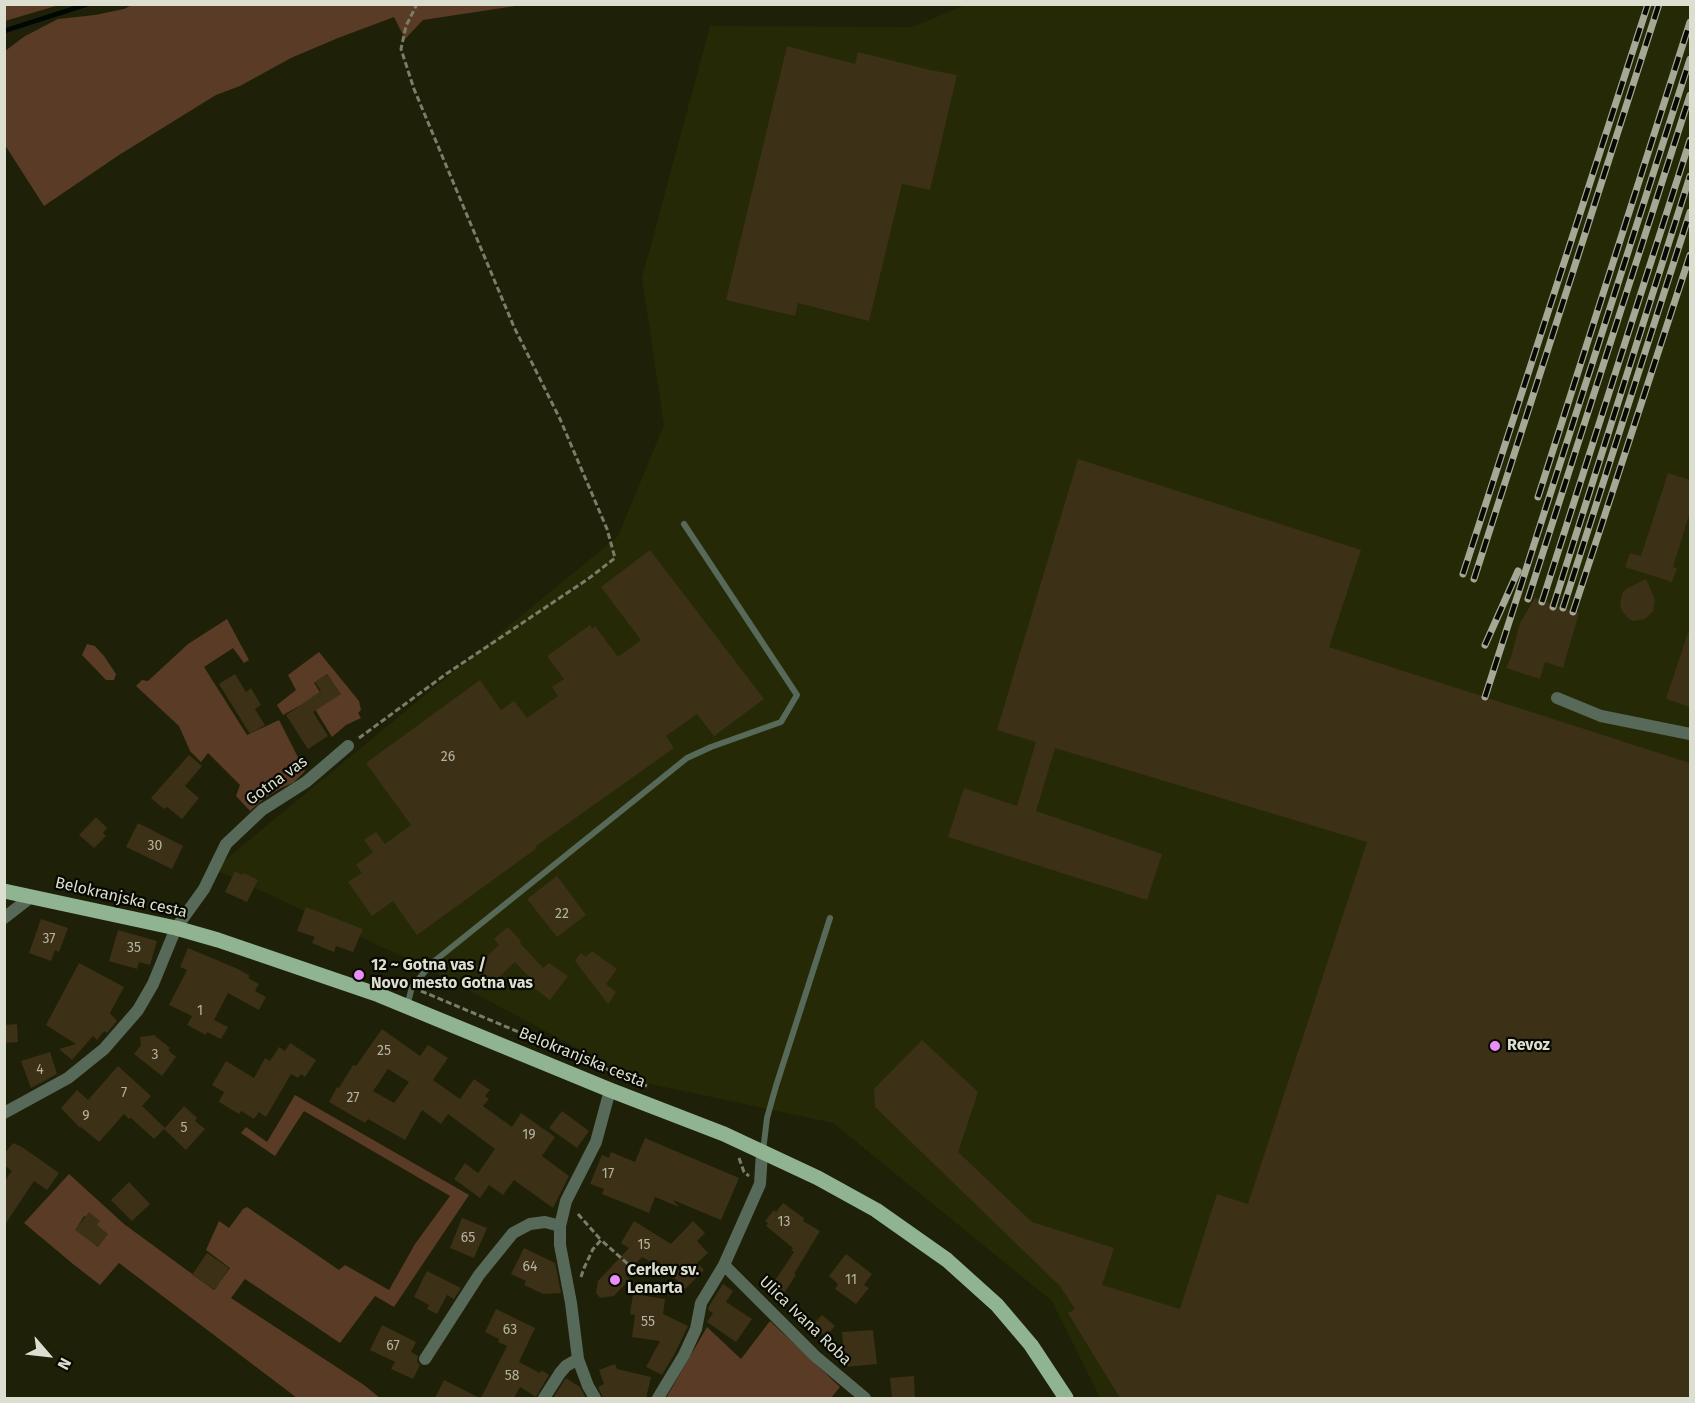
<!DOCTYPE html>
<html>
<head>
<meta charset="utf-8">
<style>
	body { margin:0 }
	#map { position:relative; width:1695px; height:1403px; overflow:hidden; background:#1e2107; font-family:"Fira Sans",sans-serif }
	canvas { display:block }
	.frame { position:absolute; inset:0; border:6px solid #dcdfcf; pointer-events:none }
	.north { position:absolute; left:18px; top:1325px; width:60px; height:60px; -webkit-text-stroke:4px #080902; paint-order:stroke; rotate:118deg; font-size:16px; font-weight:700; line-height:24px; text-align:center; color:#dcdfcf }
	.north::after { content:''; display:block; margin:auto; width:21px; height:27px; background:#dcdfcf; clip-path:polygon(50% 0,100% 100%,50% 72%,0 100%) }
</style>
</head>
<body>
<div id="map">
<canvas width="1695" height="1403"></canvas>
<div class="frame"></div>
<div class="north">N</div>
</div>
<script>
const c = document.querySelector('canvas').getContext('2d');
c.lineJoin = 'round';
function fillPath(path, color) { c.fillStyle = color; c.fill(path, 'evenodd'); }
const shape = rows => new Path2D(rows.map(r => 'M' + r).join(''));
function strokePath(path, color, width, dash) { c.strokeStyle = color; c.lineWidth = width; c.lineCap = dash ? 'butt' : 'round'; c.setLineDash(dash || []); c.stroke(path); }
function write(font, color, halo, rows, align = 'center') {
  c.font = font + ' "Fira Sans",sans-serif'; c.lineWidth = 4.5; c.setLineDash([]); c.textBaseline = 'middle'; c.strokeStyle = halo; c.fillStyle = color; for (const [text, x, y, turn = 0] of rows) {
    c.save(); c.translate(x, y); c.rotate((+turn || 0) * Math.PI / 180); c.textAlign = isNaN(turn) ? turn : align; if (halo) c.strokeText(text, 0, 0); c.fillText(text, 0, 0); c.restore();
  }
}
fillPath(shape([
	[968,4,1690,5,1690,1398,1100,1398,1052,1301,833,1123,641,1082,427,968,214,869,618,536,664,425,642,278,710,26,912,27]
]), '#252906');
fillPath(shape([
	[5,4,59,4,59,5,5,21],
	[132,5,132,4,522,5,423,20,405,39,394,17,338,38,291,58,240,86,216,95,119,155,44,206,5,145,5,51,25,36,58,19,95,15,124,9],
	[227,619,249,660,244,663,233,648,204,667,247,735,279,720,305,771,293,783,281,788,265,798,250,811,236,796,240,785,208,753,201,762,190,751,179,726,136,686,142,680,148,681,188,644],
	[87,644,95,646,104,656,116,674,114,680,106,680,82,655],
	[319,652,359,701,361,710,358,713,361,718,346,725,332,737,310,701,299,706,283,715,277,705,296,690,288,675],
	[327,674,340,694,326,701,314,683],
	[295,1095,469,1195,394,1307,375,1296,340,1343,245,1279,231,1298,364,1385,380,1398,297,1398,119,1263,100,1285,73,1264,24,1223,69,1174,124,1224,214,1290,230,1268,206,1250,219,1221,229,1228,243,1209,247,1207,339,1270,345,1265,389,1290,415,1244,450,1196,304,1111,275,1156,241,1133,246,1127,267,1142],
	[84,1216,107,1234,98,1247,76,1229],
	[770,1321,840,1387,831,1398,666,1398,707,1327,741,1359]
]), '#5a3b26');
strokePath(shape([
	[4,31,88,4]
]), '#000805', 4.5);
fillPath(shape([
	[787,46,855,64,858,52,930,70,957,75,930,190,902,184,869,321,798,303,795,316,726,300],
	[1078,459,1361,550,1329,647,1690,763,1690,1398,1120,1398,1068,1313,1075,1309,1060,1286,875,1107,874,1089,922,1040,978,1092,958,1152,1032,1222,1114,1248,1102,1285,1180,1309,1217,1194,1248,1204,1367,842,1055,748,1036,811,1162,854,1147,900,948,837,964,788,1017,806,1036,742,997,730],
	[1668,473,1690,480,1690,512,1673,567,1677,568,1672,582,1625,567,1630,553,1641,556],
	[650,550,764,699,714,736,697,714,666,736,674,748,536,846,537,848,417,935,393,901,372,916,348,882,362,873,356,865,373,852,364,840,376,832,385,844,411,825,366,763,480,680,501,710,514,701,527,718,558,696,552,687,564,679,547,656,590,625,592,629,595,626,618,657,641,640,601,587],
	[1646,579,1655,600,1653,611,1645,619,1634,621,1629,619,1622,611,1620,605,1622,594,1626,589],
	[1535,598,1579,613,1563,668,1545,662,1540,679,1506,668,1511,657,1520,623],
	[1688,633,1690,633,1690,707,1666,699],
	[235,674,246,692,251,688,261,705,255,709,265,725,250,734,219,684],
	[327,674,341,694,313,712,328,736,308,749,286,715,321,691,315,682],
	[189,755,202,766,185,786,199,798,182,819,167,807,164,809,151,798],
	[96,817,107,828,103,833,106,836,94,848,79,835],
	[138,823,183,846,172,869,126,847],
	[235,871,242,875,244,873,258,880,247,902,225,892],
	[557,876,586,915,557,937,527,899],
	[306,907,363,929,353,952,336,946,334,952,312,943,315,937,297,931],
	[41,919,68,928,59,952,55,950,51,961,29,953],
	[508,927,521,941,520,943,543,968,549,963,568,976,550,1000,530,985,533,981,515,962,491,985,474,968,499,945,494,939],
	[118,930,157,941,150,965,139,962,137,969,109,961],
	[188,948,238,969,250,976,248,978,259,984,255,991,266,997,259,1010,228,993,214,1020,228,1027,221,1039,207,1032,206,1035,187,1025,192,1016,169,1005,187,970,180,967],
	[592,951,617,969,606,984,616,992,608,1004,575,961,581,953,586,957],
	[79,963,124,987,110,1013,117,1021,107,1033,104,1031,97,1040,93,1036,72,1060,59,1049,76,1044,46,1025],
	[17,1024,18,1042,4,1043,4,1025],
	[382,1029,420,1056,428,1045,448,1058,433,1080,460,1099,474,1079,490,1090,485,1096,489,1099,483,1106,512,1127,521,1113,555,1137,542,1156,569,1176,553,1208,514,1180,503,1195,489,1185,480,1198,454,1179,465,1163,478,1173,495,1149,448,1114,441,1124,422,1110,405,1140,368,1119,365,1123,329,1102,337,1087,339,1088,353,1065,356,1066],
	[388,1069,409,1082,394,1103,373,1091],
	[154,1035,170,1048,168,1050,176,1057,162,1076,134,1054,141,1045,140,1037],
	[290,1043,316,1060,305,1077,301,1074,298,1078,291,1074,266,1117,259,1112,254,1119,241,1111,239,1114,219,1102,224,1092,212,1085,226,1061,254,1078,265,1058,270,1061,279,1047,285,1051],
	[50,1052,57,1074,31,1088,21,1061],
	[118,1066,151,1096,142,1106,165,1128,154,1139,131,1118,129,1119,124,1114,99,1142,81,1127,80,1128,61,1108,77,1090,88,1100],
	[184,1106,197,1118,195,1121,205,1129,186,1150,164,1129],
	[562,1111,589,1131,577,1148,549,1128],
	[645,1138,739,1178,721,1220,673,1200,679,1207,655,1197,649,1213,602,1194,604,1189,590,1184,602,1155,609,1158,611,1152,635,1162],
	[13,1143,22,1147,59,1173,47,1190,34,1181,4,1226,4,1182,12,1171,4,1165,4,1154],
	[129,1182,150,1204,132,1221,111,1200],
	[783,1203,804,1218,803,1221,820,1231,794,1274,796,1275,784,1293,772,1285,794,1252,791,1250,793,1248,766,1226,768,1223,765,1221,774,1210,776,1212],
	[89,1212,100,1221,97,1225,108,1234,98,1247,75,1230],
	[462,1218,487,1228,474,1258,450,1248],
	[634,1221,671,1244,693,1221,705,1233,697,1241,708,1253,697,1263,704,1270,685,1289,658,1261,656,1265,642,1257,625,1275,630,1279,614,1296,600,1298,596,1293,598,1281,629,1248,621,1243],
	[524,1248,555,1263,561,1293,543,1294,524,1285,526,1281,511,1274],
	[207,1253,229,1268,215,1290,192,1275],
	[846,1254,872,1274,864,1285,869,1288,856,1304,835,1289,838,1284,829,1276],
	[427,1271,461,1288,454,1299,447,1295,437,1314,427,1309,429,1305,414,1297],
	[723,1284,733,1291,726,1302,752,1319,736,1342,707,1322,713,1313,708,1310,709,1306],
	[633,1294,665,1299,663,1314,688,1326,674,1355,662,1375,646,1367,660,1341,632,1337,635,1315,630,1314],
	[496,1309,535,1328,519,1362,540,1373,541,1370,549,1375,536,1397,520,1387,514,1398,481,1398,507,1346,498,1342,499,1339,485,1332],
	[822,1315,835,1326,826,1337,812,1326],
	[382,1325,416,1342,411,1352,418,1356,417,1362,420,1365,413,1379,391,1369,395,1362,370,1350],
	[873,1330,877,1364,845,1367,842,1332],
	[615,1364,617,1369,651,1377,646,1398,603,1398,598,1387,604,1384,599,1370],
	[914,1376,915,1398,892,1398,890,1378],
	[566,1378,580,1387,586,1398,553,1398],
	[444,1380,480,1398,435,1398]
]), '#3c3017');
strokePath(shape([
	[359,738,446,674,588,579,615,558,607,529,560,419,514,327,414,89,401,49,406,26,417,4],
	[421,991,647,1086],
	[739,1158,744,1172,749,1176],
	[578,1214,601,1240],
	[581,1277,584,1268,593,1249,601,1240,629,1265]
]), '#7a7d68', 3, [6, 3]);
strokePath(shape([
	[407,1006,412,987,432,963,687,758,711,747,781,722,797,695,684,524],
	[763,1151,767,1118,776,1086,830,918]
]), '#576958', 6);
strokePath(shape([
	[1557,698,1601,716,1690,734],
	[4,918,31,897],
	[4,1113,68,1078,104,1049,138,1010,153,984,176,928,204,889,226,844,262,810,306,782,348,746],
	[724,1265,815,1356,865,1398],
	[425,1359,479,1275,513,1233,530,1224,545,1222,560,1226],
	[544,1398,560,1373,566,1366,578,1359],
	[595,1398,588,1386,578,1359,571,1303,560,1245,560,1226,566,1201,596,1142,610,1090],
	[658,1398,684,1355,696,1329,701,1303,724,1265,760,1184,762,1152]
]), '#576958', 12);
strokePath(shape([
	[4,891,176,928,218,940,379,995,610,1090,724,1134,818,1178,876,1210,947,1260,997,1305,1031,1345,1066,1398]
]), '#90b492', 15);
const rail = shape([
	[1538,497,1690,22],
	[1463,574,1648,4],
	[1474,579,1659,4],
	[1528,599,1690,95],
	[1542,602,1690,140],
	[1553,607,1690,176],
	[1563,608,1690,212],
	[1573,612,1690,255],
	[1485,645,1518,571],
	[1485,697,1690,59]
]);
strokePath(rail, '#a5a895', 7);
strokePath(rail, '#080902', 4.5, [14]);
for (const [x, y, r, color] of [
	[359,975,6,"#ea8dfd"],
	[1495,1046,6,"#ea8dfd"],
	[615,1280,6,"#ea8dfd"]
]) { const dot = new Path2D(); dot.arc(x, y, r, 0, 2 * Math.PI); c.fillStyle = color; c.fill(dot); strokePath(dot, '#080902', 2); }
write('14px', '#b4b3a1', null, [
	["26",448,757],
	["30",155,846],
	["22",562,914],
	["37",49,939],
	["35",134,948],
	["1",200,1011],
	["25",384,1051],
	["3",155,1055],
	["4",40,1070],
	["7",124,1093],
	["27",353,1098],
	["9",86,1116],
	["5",184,1128],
	["19",529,1135],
	["17",608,1174],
	["13",784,1222],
	["65",468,1238],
	["15",644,1245],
	["64",530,1267],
	["11",851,1280],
	["55",648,1322],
	["63",510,1330],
	["67",393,1346],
	["58",512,1376]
]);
write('16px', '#dcdfcf', '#080902', [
	["Gotna vas",277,781,-36],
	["Belokranjska cesta",121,898,13],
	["Belokranjska cesta",582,1058,22],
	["Ulica Ivana Roba",805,1321,44]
]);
write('bold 16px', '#dcdfcf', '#080902', [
	["12 ~ Gotna vas /",371,966],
	["Novo mesto Gotna vas",371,984],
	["Revoz",1507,1046],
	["Cerkev sv.",627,1271],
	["Lenarta",627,1289]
], 'left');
</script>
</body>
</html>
